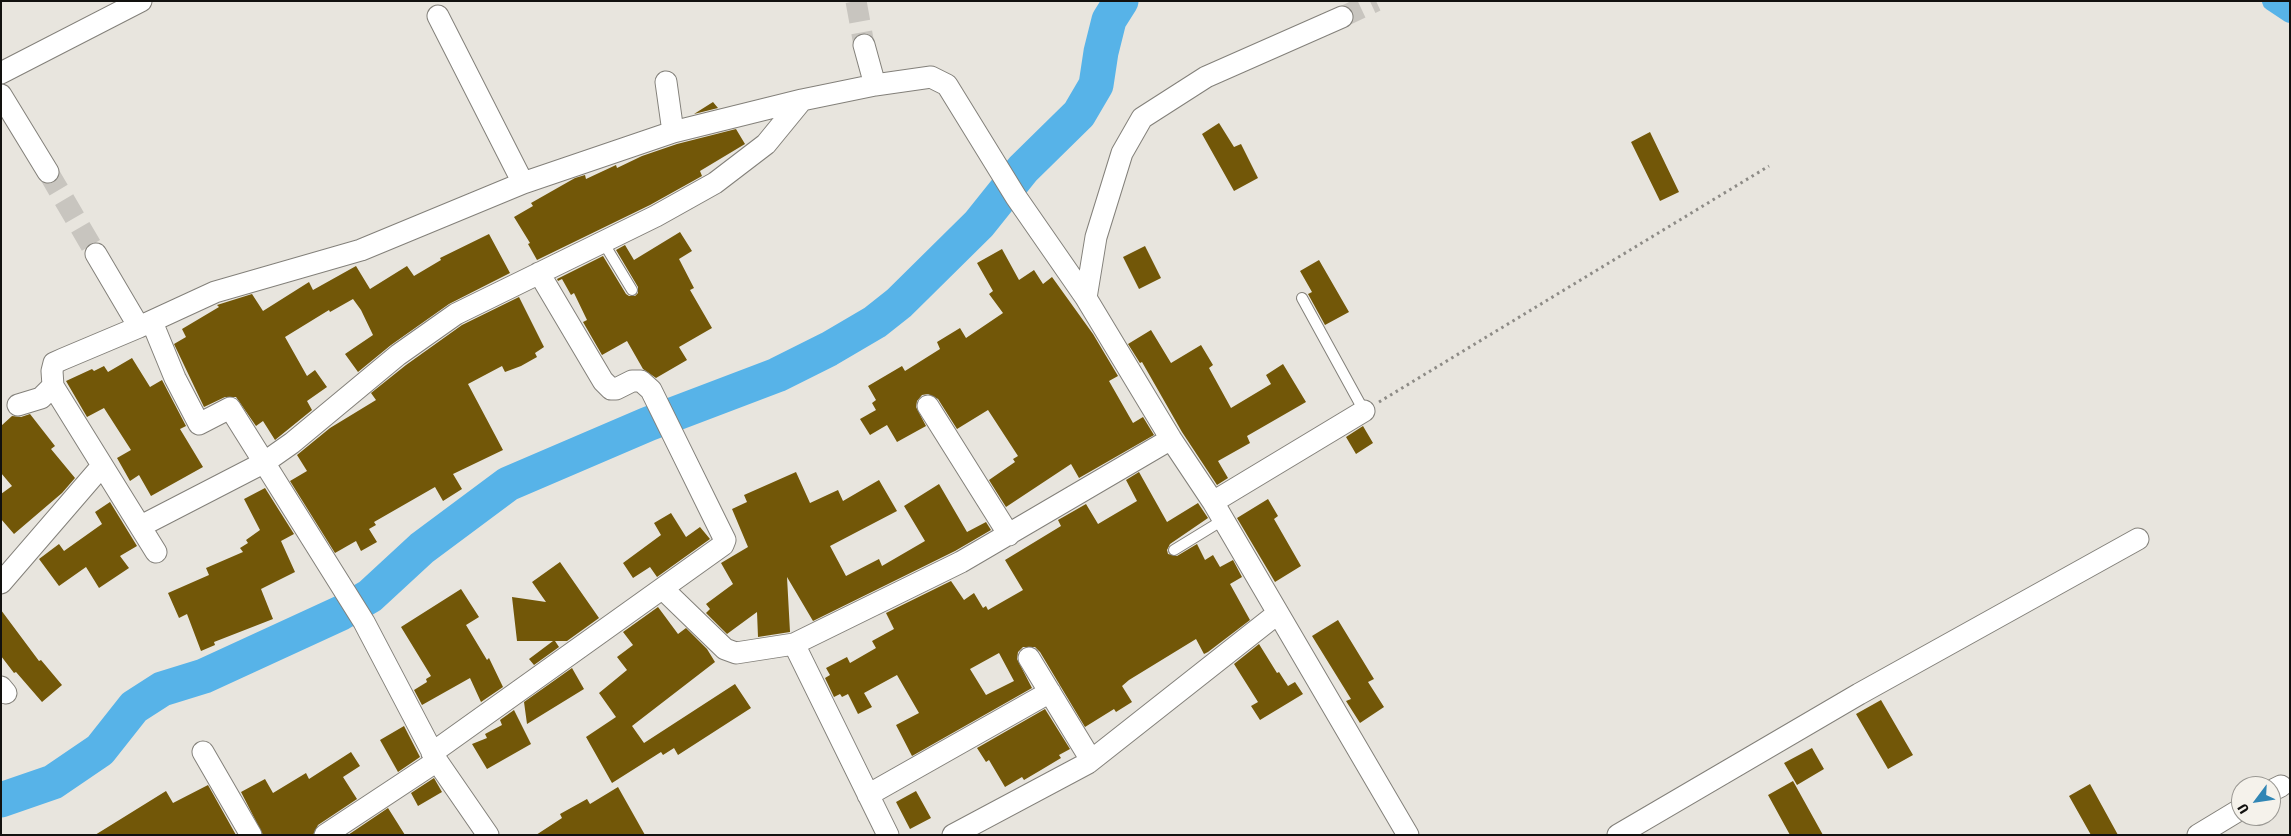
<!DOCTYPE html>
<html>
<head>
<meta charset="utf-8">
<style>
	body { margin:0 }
	#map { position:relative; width:2291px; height:836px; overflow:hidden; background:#e8e5de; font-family:"Fira Sans Condensed",sans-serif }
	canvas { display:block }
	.frame { position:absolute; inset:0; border:2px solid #12110f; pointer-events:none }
	.north { position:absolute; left:2231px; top:776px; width:50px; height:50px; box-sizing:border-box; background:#f5f2eb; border:1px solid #9a9893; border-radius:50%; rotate:239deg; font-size:14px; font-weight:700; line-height:20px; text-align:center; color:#12110f }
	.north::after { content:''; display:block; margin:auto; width:18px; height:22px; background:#3086b5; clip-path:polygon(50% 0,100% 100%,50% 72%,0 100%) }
</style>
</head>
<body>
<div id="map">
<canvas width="2291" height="836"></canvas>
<div class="frame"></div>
<div class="north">U</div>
</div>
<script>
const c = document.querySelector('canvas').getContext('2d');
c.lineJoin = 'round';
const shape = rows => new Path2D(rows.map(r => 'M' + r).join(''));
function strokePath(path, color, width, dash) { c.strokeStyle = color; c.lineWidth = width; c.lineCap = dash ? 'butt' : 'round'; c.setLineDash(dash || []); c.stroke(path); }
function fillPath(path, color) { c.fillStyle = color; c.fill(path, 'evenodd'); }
strokePath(shape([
	[2272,1,2290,13]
]), '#57b3e8', 20);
strokePath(shape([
	[1,800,53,782,100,750,134,707,162,689,204,676,341,613,370,596,422,548,508,484,648,424,777,375,829,349,875,322,899,303,979,224,1023,169,1079,114,1096,85,1101,52,1109,20,1121,1]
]), '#57b3e8', 35);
fillPath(shape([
	[713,102,718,108,694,114],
	[1219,123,1234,147,1241,144,1258,178,1234,191,1202,134],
	[736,129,745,144,700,171,702,176,650,205,537,260,528,244,530,243,514,217,533,206,531,203,575,178,585,175,586,179,616,165,617,168,642,156,677,144],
	[1650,132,1679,192,1660,201,1631,142],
	[680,232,692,251,679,259,694,288,690,290,712,328,679,347,687,360,656,378,643,369,627,341,602,355,583,322,587,320,574,293,571,295,562,279,558,281,557,279,603,256,626,294,629,296,635,296,638,293,638,287,616,250,625,245,634,260],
	[489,234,510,273,449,304,391,345,358,372,345,354,373,335,361,310,353,299,330,312,329,310,285,337,307,376,315,370,327,387,307,401,312,410,275,440,263,421,256,426,236,397,225,397,204,407,174,344,186,337,182,329,219,307,217,305,252,294,263,311,309,282,313,290,356,266,370,289,407,266,414,276,441,260,440,258],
	[1145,246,1161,278,1139,289,1123,257],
	[1002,249,1019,280,1034,270,1043,284,1052,277,1093,334,1118,376,1109,381,1133,423,1143,417,1154,435,1079,478,1071,464,1006,507,989,480,1015,462,1013,459,1018,456,988,410,957,429,938,399,928,394,922,395,917,401,916,407,926,426,897,442,887,425,870,435,860,419,876,410,872,403,876,400,868,386,902,366,905,371,940,349,937,342,960,328,966,338,1003,313,989,294,993,291,977,263],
	[1319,260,1349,312,1325,325,1308,294,1312,292,1300,271],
	[519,297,544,347,535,353,537,357,521,366,505,372,502,366,468,384,503,450,453,474,462,489,443,501,435,487,374,522,376,525,369,529,377,542,361,551,356,541,335,553,290,481,307,471,297,455,330,428,376,400,371,393,406,365,462,325],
	[1151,330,1171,363,1201,345,1213,365,1209,368,1231,408,1271,384,1266,375,1283,364,1306,402,1247,436,1250,443,1218,461,1228,478,1217,485,1182,432,1142,362,1140,363,1128,344],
	[132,358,150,387,162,380,186,426,180,429,203,467,151,496,139,475,130,481,117,458,131,450,104,408,87,417,66,381,92,369,94,371,104,366,108,372],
	[30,414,55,446,51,449,75,478,62,493,14,534,1,519,1,494,12,486,1,473,1,426,12,416,21,417],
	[1363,426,1373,443,1356,454,1346,437],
	[796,472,810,503,838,490,843,501,879,480,897,511,830,546,846,576,879,559,882,566,925,541,904,506,939,484,967,532,986,522,991,530,955,551,813,621,787,577,790,632,758,637,757,612,727,634,706,613,710,609,706,604,733,584,721,563,748,547,732,509,747,502,744,495],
	[1139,472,1167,522,1198,503,1208,518,1170,544,1167,550,1168,554,1177,556,1197,544,1205,560,1213,555,1220,567,1233,560,1242,577,1230,584,1250,620,1208,652,1204,654,1196,639,1129,680,1122,686,1132,702,1116,712,1114,709,1085,727,1040,652,1035,647,1023,647,1018,652,1017,659,1032,688,912,756,896,725,919,713,897,675,864,693,872,707,858,714,848,694,842,697,840,694,834,697,825,678,830,675,826,668,847,657,850,663,876,648,872,641,894,629,886,613,951,581,964,600,974,593,983,608,986,606,988,610,1023,590,1005,560,1061,526,1058,520,1086,504,1098,524,1137,501,1126,480],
	[999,653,1014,681,986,695,970,669],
	[265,488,294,534,281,541,295,572,261,589,273,619,214,642,215,645,201,651,187,614,179,618,168,593,209,575,206,568,243,552,240,548,248,543,246,540,260,530,244,499],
	[1268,499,1278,516,1274,519,1301,566,1275,582,1237,518],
	[110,502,137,546,120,556,129,568,99,588,86,567,59,586,39,559,59,544,64,551,102,524,95,512],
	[671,513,686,537,700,527,710,539,657,577,650,567,633,578,623,563,661,535,654,523],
	[560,562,599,618,567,641,555,641,559,647,534,665,529,659,553,641,517,641,512,597,546,602,532,582],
	[461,589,479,617,466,625,487,660,489,658,503,687,481,702,470,678,422,705,414,690,427,682,426,679,431,676,401,627],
	[658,607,678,634,686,628,707,649,715,662,632,726,644,743,735,684,751,708,678,755,674,748,663,755,661,752,612,783,586,737,616,717,599,693,627,670,617,657,633,645,623,632],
	[1,610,39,661,41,660,62,685,42,702,16,672,14,673,1,656],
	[1338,620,1374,679,1368,682,1384,707,1360,723,1346,701,1351,699,1312,636],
	[1259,644,1277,673,1279,672,1288,686,1295,682,1303,694,1260,720,1251,706,1258,702,1234,664],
	[572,668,584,689,527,724,524,702],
	[1881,700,1913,755,1888,769,1856,714],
	[1045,709,1070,749,1059,755,1061,758,1041,770,1024,780,1022,777,1005,787,989,760,986,762,977,748],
	[514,710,531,744,487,769,472,744,487,738,485,734,502,725,500,720],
	[404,726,420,757,398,772,380,740],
	[1812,748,1824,769,1797,785,1784,763],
	[351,752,360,766,343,777,357,799,318,825,313,835,263,835,241,792,265,779,273,793,306,773,309,779],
	[434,778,442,792,418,806,411,793],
	[1793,781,1823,835,1790,835,1768,795],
	[2090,784,2118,835,2091,835,2069,796],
	[208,785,236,835,95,835,166,791,173,803],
	[618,787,645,835,536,835,562,818,560,814,587,799,590,804],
	[916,791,931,818,910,829,896,802],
	[388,808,405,835,348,835]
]), '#725708');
strokePath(shape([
	[856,1,864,45],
	[1342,17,1376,1],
	[48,172,96,254]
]), '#c8c5bf', 21, [21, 11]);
const lane = shape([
	[603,242,632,290],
	[1302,298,1364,411],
	[1174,550,1223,520]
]);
const street = shape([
	[438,16,523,183],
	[1,73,141,1],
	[666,82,673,132],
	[875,85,931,77,947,85,1016,197,1086,298,1171,439,1213,502,1408,835],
	[1,95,48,172],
	[96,254,139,327,215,292,361,250,523,183,673,132,802,100],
	[1086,298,1096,237,1122,153,1142,118,1206,77,1342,17],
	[152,322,175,378,199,424,230,408,364,622,437,761,488,835],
	[139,327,63,359,54,363,52,371,53,386,156,552],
	[18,405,41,398,53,386],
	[928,406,1009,535],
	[1213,502,1364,411],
	[141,526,265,462,292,443,398,355,456,314,656,216,715,183,766,144,802,100,875,85,864,45],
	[1,583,101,467],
	[663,589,725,649,736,653,794,644,961,562,1171,439],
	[794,644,888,835],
	[1029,658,1091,760],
	[1,687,6,693],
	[203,752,251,835],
	[432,753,723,545,725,540,721,532,651,390,641,381,632,381,616,389,611,389,603,381,539,273],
	[2271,791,2281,786],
	[868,795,1050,692],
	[325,835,437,761],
	[953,835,1088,763,1277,614],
	[1618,835,1859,694,2138,539],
	[2198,835,2241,809]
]);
strokePath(lane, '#83807a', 12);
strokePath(street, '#83807a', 23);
strokePath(shape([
	[1379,402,1769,166]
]), '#8d8b86', 3, [2.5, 4]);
strokePath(lane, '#fff', 10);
strokePath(street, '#fff', 21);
</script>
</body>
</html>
